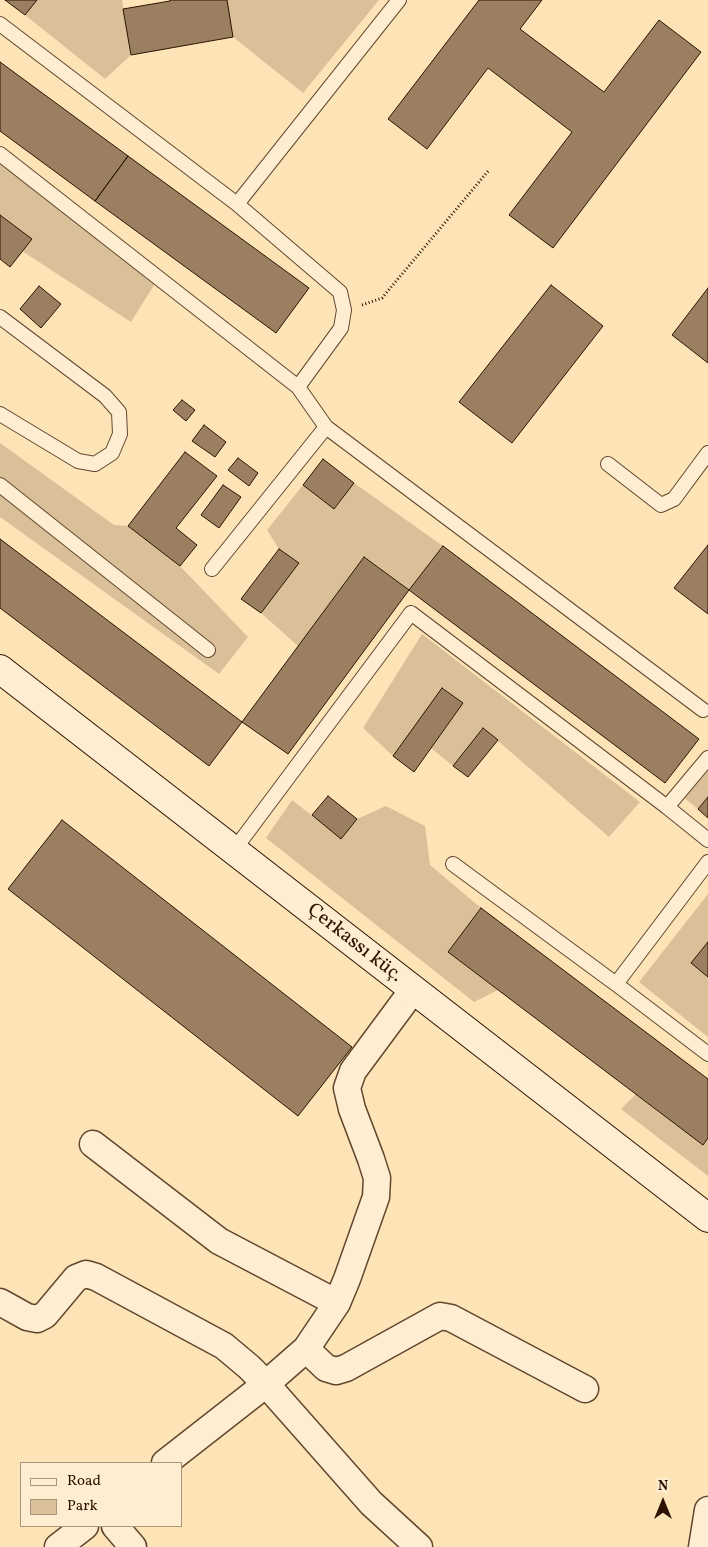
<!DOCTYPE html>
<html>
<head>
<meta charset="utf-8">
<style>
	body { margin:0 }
	#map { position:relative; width:708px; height:1547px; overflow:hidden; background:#fde4b7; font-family:Vollkorn,serif }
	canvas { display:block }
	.legend { position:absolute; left:20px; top:1462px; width:162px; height:65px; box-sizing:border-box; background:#feedd0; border:1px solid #ab957d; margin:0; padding:6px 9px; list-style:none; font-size:15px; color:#2e1201 }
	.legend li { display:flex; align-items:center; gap:10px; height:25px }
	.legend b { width:25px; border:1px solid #ab957d }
	.north { position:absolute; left:638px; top:1477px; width:50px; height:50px; -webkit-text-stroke:4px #feedd0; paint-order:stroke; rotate:0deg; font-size:14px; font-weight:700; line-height:20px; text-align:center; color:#2e1201 }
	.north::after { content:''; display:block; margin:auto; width:18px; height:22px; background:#2e1201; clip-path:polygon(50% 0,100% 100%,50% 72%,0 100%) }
</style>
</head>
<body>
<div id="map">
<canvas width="708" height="1547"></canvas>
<ul class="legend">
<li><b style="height:6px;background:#feedd0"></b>Road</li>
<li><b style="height:14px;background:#dac098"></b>Park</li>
</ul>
<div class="north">N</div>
</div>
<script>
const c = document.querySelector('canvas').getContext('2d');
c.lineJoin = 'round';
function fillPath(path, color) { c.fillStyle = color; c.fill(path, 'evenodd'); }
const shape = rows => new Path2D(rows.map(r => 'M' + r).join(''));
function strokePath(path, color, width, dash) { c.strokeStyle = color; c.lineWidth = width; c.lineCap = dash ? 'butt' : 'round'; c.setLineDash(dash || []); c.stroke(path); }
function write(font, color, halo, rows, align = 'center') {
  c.font = font + ' Vollkorn,serif'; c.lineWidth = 5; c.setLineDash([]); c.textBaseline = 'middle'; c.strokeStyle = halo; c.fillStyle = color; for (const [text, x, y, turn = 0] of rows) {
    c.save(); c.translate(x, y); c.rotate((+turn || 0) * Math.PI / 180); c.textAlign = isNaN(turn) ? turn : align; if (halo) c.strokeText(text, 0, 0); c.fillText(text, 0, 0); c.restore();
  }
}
fillPath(shape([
	[37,0,122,0,131,55,105,79,25,15],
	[227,0,379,0,303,93,233,37],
	[0,163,156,282,131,322,22,251,0,215],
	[0,443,114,525,128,526,180,566,248,637,219,674,0,517],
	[354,483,443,546,409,590,364,557,298,646,261,613,299,563,279,549,267,530,303,485,334,509],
	[422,634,640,802,609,837,483,728,453,766,431,748,463,703,443,688,393,756,363,728],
	[708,758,708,797,698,809,679,794],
	[292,800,341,838,357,819,386,806,425,826,430,865,481,908,448,952,498,990,474,1002,266,838],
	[708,894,708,942,691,963,708,977,708,1037,639,982],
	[636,1094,703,1145,708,1138,708,1176,621,1109]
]), '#dac098');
const building = shape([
	[5,0,37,0,25,15,5,0],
	[170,0,227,0,233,37,131,55,123,9,170,1,170,0],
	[479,0,542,0,520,29,604,92,659,20,701,52,553,248,509,215,572,132,488,68,427,149,388,119,479,0],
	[0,62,128,156,95,201,0,131,0,62],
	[128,156,309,288,276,333,95,201,128,156],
	[0,215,32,239,10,267,0,259,0,215],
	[551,285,603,326,512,443,459,402,551,285],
	[39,286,61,304,41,328,20,309,39,286],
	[708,288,708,363,672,335,708,288],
	[182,400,195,410,186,421,173,410,182,400],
	[204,425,226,442,215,457,192,441,204,425],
	[185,452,217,476,176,528,197,545,180,566,128,526,185,452],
	[238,458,258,473,249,486,228,470,238,458],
	[323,459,354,483,334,509,303,485,323,459],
	[223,485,241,497,219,528,201,515,223,485],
	[0,539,242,722,209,766,0,608,0,539],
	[708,545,708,614,674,588,708,545],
	[443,546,699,739,665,783,409,590,443,546],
	[279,549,299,563,261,613,241,599,279,549],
	[364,557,409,590,288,754,242,722,364,557],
	[442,688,463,703,414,772,393,756,442,688],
	[483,728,498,740,468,777,453,766,483,728],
	[328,796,357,819,341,839,312,815,328,796],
	[708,797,708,818,698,809,708,797],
	[62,820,352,1047,298,1116,8,889,62,820],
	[481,908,708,1079,708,1138,703,1145,448,952,481,908],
	[708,942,708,977,691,963,708,942]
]);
fillPath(building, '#9a7f60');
strokePath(building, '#2e1201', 1);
const lane = shape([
	[0,24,237,204],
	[0,154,298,387,341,328,344,310,340,292,237,204,399,0],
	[0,317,105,396,119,412,120,434,112,453,95,464,78,461,0,414],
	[298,387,326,427,703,710],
	[608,464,661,505,674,499,708,453],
	[0,485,208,650],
	[212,569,326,427],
	[708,758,667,807,708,840],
	[234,850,411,613,667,807],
	[708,862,616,984,708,1054],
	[453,864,616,984]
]);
const street = shape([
	[93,1144,219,1241,337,1303],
	[0,1302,27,1317,37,1319,45,1315,76,1278,86,1274,96,1277,224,1346,249,1367,266,1384,371,1503,419,1547],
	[306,1349,326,1368,336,1371,346,1368,440,1316,451,1318,585,1389],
	[165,1463,266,1384,306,1349,337,1303,347,1279,376,1197,377,1178,371,1159,352,1109,347,1088,353,1071,413,990],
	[115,1526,133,1547],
	[58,1547,85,1526],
	[702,1547,708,1510]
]);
const secondary = shape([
	[0,669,708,1218]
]);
strokePath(lane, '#62462e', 16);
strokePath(street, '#62462e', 29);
strokePath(secondary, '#2e1201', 30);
strokePath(shape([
	[362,305,382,298,489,170]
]), '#2e1201', 3, [1, 2.5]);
strokePath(lane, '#feedd0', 14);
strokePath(street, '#feedd0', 26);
strokePath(secondary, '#feedd0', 28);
write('20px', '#2e1201', '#feedd0', [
	["Çerkassı küç.",354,944,38]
]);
</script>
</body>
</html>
